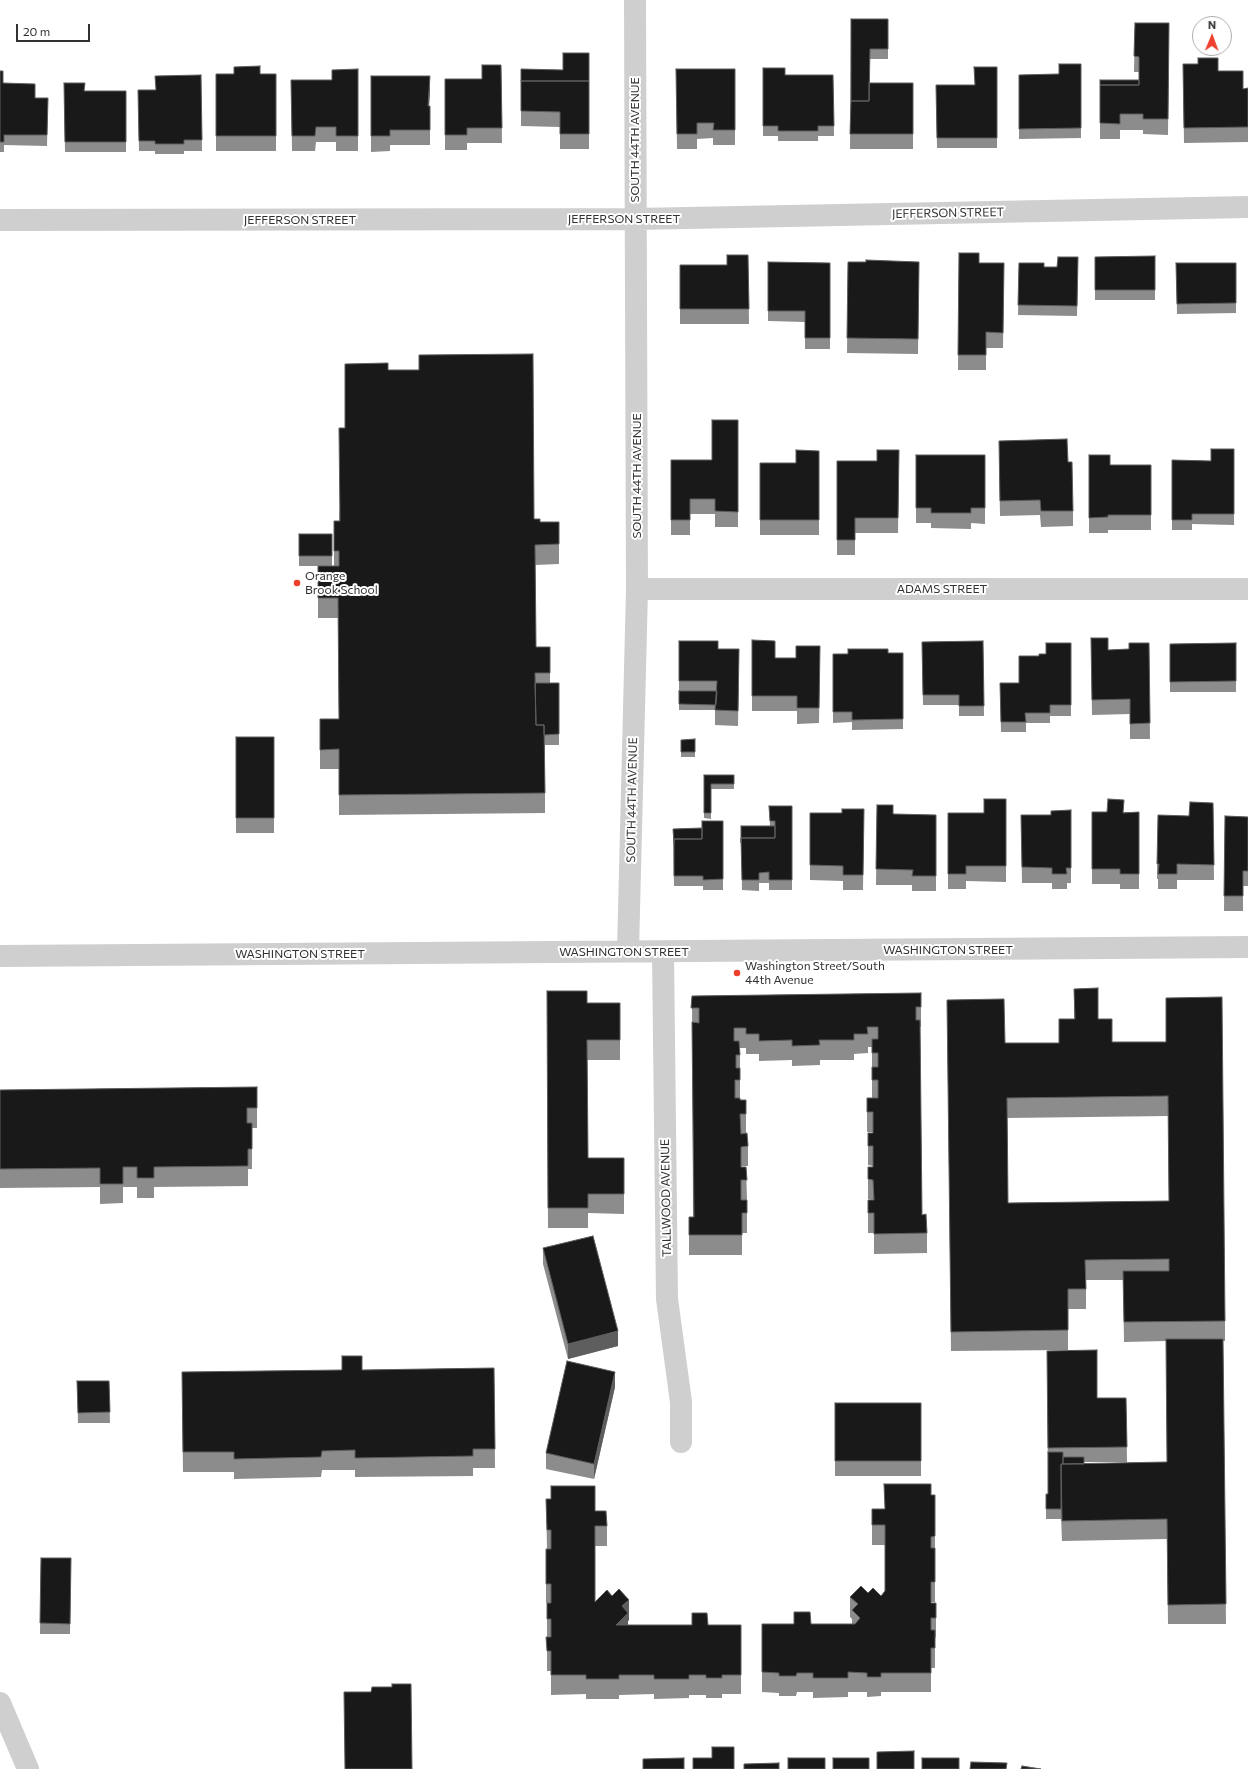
<!DOCTYPE html>
<html>
<head>
<meta charset="utf-8">
<style>
	body { margin:0 }
	#map { position:relative; width:1248px; height:1769px; overflow:hidden; background:#fff; font-family:Commissioner,sans-serif }
	canvas { display:block }
	.north { position:absolute; left:1192px; top:16px; width:40px; height:40px; box-sizing:border-box; background:#fff; border:1px solid #adadad; border-radius:50%; rotate:1deg; font-size:11px; font-weight:700; line-height:16px; text-align:center; color:#323232 }
	.north::after { content:''; display:block; margin:auto; width:14px; height:18px; background:#ef402e; clip-path:polygon(50% 0,100% 100%,50% 72%,0 100%) }
	.scale { position:absolute; left:16px; top:24px; width:74px; height:18px; box-sizing:border-box; border:2px solid #323232; border-top:0; padding-left:5px; font-size:12px; line-height:14px; white-space:nowrap; color:#323232; -webkit-text-stroke:3px #fff; paint-order:stroke }
</style>
</head>
<body>
<div id="map">
<canvas width="1248" height="1769"></canvas>
<div class="north">N</div>
<div class="scale">20 m</div>
</div>
<script>
const c = document.querySelector('canvas').getContext('2d');
c.lineJoin = 'round';
const shape = rows => new Path2D(rows.map(r => 'M' + r).join(''));
function strokePath(path, color, width, dash) { c.strokeStyle = color; c.lineWidth = width; c.lineCap = dash ? 'butt' : 'round'; c.setLineDash(dash || []); c.stroke(path); }
function fillPath(path, color) { c.fillStyle = color; c.fill(path, 'evenodd'); }
function write(font, color, halo, rows, align = 'center') {
  c.font = font + ' Commissioner,sans-serif'; c.lineWidth = 4; c.setLineDash([]); c.textBaseline = 'middle'; c.strokeStyle = halo; c.fillStyle = color; for (const [text, x, y, turn = 0] of rows) {
    c.save(); c.translate(x, y); c.rotate((+turn || 0) * Math.PI / 180); c.textAlign = isNaN(turn) ? turn : align; if (halo) c.strokeText(text, 0, 0); c.fillText(text, 0, 0); c.restore();
  }
}
strokePath(shape([
	[0,220,636,219,1248,207],
	[637,589,1248,589],
	[628,951,637,589,635,0],
	[663,952,667,1299,681,1402,681,1442],
	[0,956,1248,947],
	[0,1703,28,1769]
]), '#cfcfcf', 22);
fillPath(shape([
	[851,19,888,19,888,59,870,59,869,83,913,83,913,149,850,149],
	[1135,23,1169,23,1168,135,1143,134,1143,130,1120,130,1120,139,1100,139,1100,85,1139,80,1139,72,1134,72],
	[589,53,589,149,560,149,560,127,521,126,521,69,563,70],
	[1081,64,1081,138,1019,139,1019,75,1059,74],
	[1183,64,1218,71,1243,89,1248,88,1248,142,1184,143],
	[501,65,502,143,467,143,467,150,445,150,445,79,482,79],
	[997,67,997,148,937,148,936,85,975,85],
	[763,68,785,75,833,75,834,136,818,136,818,141,778,141,778,136,763,136],
	[358,69,358,151,336,151,336,142,316,142,315,151,292,151,291,80,332,80],
	[676,69,735,69,735,145,713,145,713,138,697,139,697,149,677,149],
	[0,71,3,83,35,98,48,98,47,146,4,145,4,152,0,152],
	[216,74,276,74,276,151,216,151],
	[201,75,202,151,184,151,184,154,155,154,155,151,139,151,138,90,155,90],
	[371,76,430,91,429,106,430,106,430,145,390,145,390,151,371,152],
	[64,83,85,91,126,91,126,152,65,152],
	[959,253,979,263,1004,263,1003,348,986,348,986,370,958,370],
	[748,255,749,324,680,324,680,265,727,265],
	[1155,256,1155,300,1095,300,1095,257],
	[1078,257,1077,316,1018,315,1019,263,1044,267,1057,267],
	[768,262,830,263,830,349,805,349,805,322,768,321],
	[848,262,919,262,918,354,847,353],
	[1176,263,1236,263,1236,313,1177,314],
	[419,355,534,519,540,522,559,522,559,564,535,565,536,647,550,647,550,683,559,683,559,745,545,745,545,813,339,815,339,769,320,769,320,739,339,719,338,618,318,618,318,566,334,566,334,521,339,521,345,428,388,370,419,370],
	[738,420,738,527,715,527,715,514,690,514,690,535,671,535,671,460,712,460],
	[1234,449,1234,525,1192,524,1192,530,1172,530,1172,460,1211,461],
	[899,450,898,533,855,533,855,555,837,555,837,461,877,461],
	[819,451,819,535,760,535,760,463,796,463],
	[916,455,985,455,985,524,971,523,971,529,931,528,931,523,916,523],
	[1089,455,1110,465,1151,465,1151,530,1108,530,1108,533,1089,533],
	[999,456,1068,462,1073,511,1073,526,1041,527,1040,515,1000,516],
	[299,534,332,534,332,566,299,566],
	[1091,638,1108,650,1129,649,1149,643,1150,739,1130,739,1130,714,1092,715],
	[752,640,775,658,796,658,820,646,819,723,797,724,797,711,752,711],
	[679,641,718,649,739,649,738,726,715,725,715,710,679,710],
	[983,641,984,716,959,716,959,705,923,705,922,642],
	[1071,643,1071,716,1050,716,1050,723,1026,723,1026,732,1001,732,1000,683,1019,683,1039,656,1046,654],
	[1236,643,1236,692,1170,692,1170,644],
	[903,653,903,729,852,730,852,722,833,723,833,654],
	[236,737,274,737,274,833,236,833],
	[681,740,695,752,695,757,681,757],
	[704,775,734,775,734,789,711,789,711,819,704,818],
	[1006,799,1006,882,966,881,966,889,948,889,948,813,984,813],
	[1213,803,1214,880,1177,880,1177,889,1158,889,1158,879,1157,879,1157,864,1189,816],
	[877,805,893,814,936,815,936,891,912,891,912,885,876,885],
	[769,806,792,806,792,890,769,890,769,883,759,883,759,891,742,890,741,826,770,826],
	[864,809,863,890,843,890,843,881,810,880,810,865,842,813],
	[1071,810,1071,883,1067,883,1067,889,1052,889,1052,883,1022,883,1021,815,1051,815],
	[1092,812,1139,812,1139,889,1120,889,1120,884,1092,884],
	[1225,816,1248,817,1248,886,1243,886,1243,911,1224,911],
	[723,821,723,890,703,890,703,886,674,886,673,829,702,828],
	[1074,989,1098,1019,1112,1042,1166,1042,1166,998,1225,1321,1225,1341,1223,1341,1226,1624,1168,1624,1167,1539,1062,1541,1061,1516,1061,1519,1046,1519,1046,1494,1048,1494,1047,1351,1097,1398,1126,1398,1127,1462,1084,1462,1084,1464,1167,1462,1166,1341,1124,1342,1123,1280,1086,1280,1086,1309,1068,1309,1068,1350,951,1351,947,1000,1005,1043,1059,1043,1074,1019],
	[1168,1116,1169,1201,1008,1203,1007,1118],
	[547,991,587,1003,620,1003,620,1060,587,1060,588,1158,624,1158,624,1214,588,1213,588,1228,548,1228],
	[921,993,921,1027,920,1027,922,1215,927,1233,927,1253,874,1254,874,1233,868,1233,868,1200,873,1200,868,1199,868,1167,873,1167,873,1166,868,1165,868,1133,873,1133,873,1132,867,1132,867,1098,872,1098,872,1047,868,1047,868,1053,854,1054,854,1060,820,1060,820,1065,792,1066,792,1060,759,1061,759,1054,746,1054,746,1048,740,1048,740,1100,746,1100,746,1133,748,1146,748,1166,741,1166,741,1167,746,1167,747,1200,741,1200,747,1213,747,1233,742,1233,742,1255,689,1255,689,1217,693,1217,692,996],
	[257,1087,257,1128,252,1128,252,1169,248,1169,248,1186,154,1187,154,1198,137,1198,137,1187,123,1187,123,1203,100,1204,100,1187,0,1188,0,1090],
	[543,1248,618,1346,568,1359,543,1264],
	[494,1368,495,1468,473,1468,473,1476,355,1477,355,1470,322,1470,321,1477,234,1479,234,1472,183,1472,182,1392,362,1370],
	[77,1381,109,1381,110,1423,78,1423],
	[615,1387,594,1479,546,1469,546,1453],
	[835,1403,921,1403,921,1476,835,1476],
	[931,1495,935,1495,935,1602,931,1602,931,1603,936,1618,936,1637,935,1638,935,1668,931,1668,931,1692,881,1692,881,1696,867,1697,867,1692,848,1692,848,1697,813,1698,813,1692,797,1692,796,1696,779,1696,779,1693,762,1692,762,1624,852,1624,852,1619,850,1617,850,1597,868,1593,881,1596,885,1591,885,1545,872,1545,872,1509,885,1509],
	[546,1499,595,1511,607,1526,607,1546,595,1546,595,1602,629,1620,628,1621,628,1625,741,1625,741,1694,722,1694,722,1698,706,1698,706,1695,689,1695,689,1698,654,1699,654,1694,619,1695,619,1699,586,1699,586,1694,551,1695,551,1671,547,1671,547,1603,546,1603,546,1549,547,1549],
	[41,1558,71,1558,70,1634,40,1634]
]), '#8c8c8c');
fillPath(shape([
	[430,76,430,91,428,121,428,106],
	[618,1331,618,1346,568,1359,568,1344],
	[615,1372,615,1387,594,1479,594,1464],
	[629,1600,629,1620,628,1621,628,1632,616,1625,622,1606]
]), '#5e5e5e');
const building = shape([
	[851,19,888,19,888,49,870,49,869,101,851,101,851,19],
	[1135,23,1169,23,1168,119,1143,119,1143,114,1120,114,1120,124,1100,123,1100,85,1139,85,1139,57,1134,56,1135,23],
	[563,53,589,53,589,81,521,81,521,69,563,70,563,53],
	[1198,58,1218,58,1218,71,1243,71,1243,89,1248,88,1248,127,1184,128,1183,64,1198,64,1198,58],
	[1059,64,1081,64,1081,128,1019,129,1019,75,1059,74,1059,64],
	[482,65,501,65,502,128,467,128,467,135,445,135,445,79,482,79,482,65],
	[260,66,260,74,276,74,276,136,216,136,216,74,234,74,234,67,260,66],
	[974,67,997,67,997,138,937,138,936,85,975,85,974,67],
	[763,68,785,68,785,75,833,75,834,126,818,126,818,131,778,131,778,126,763,126,763,68],
	[358,69,358,136,336,136,336,127,316,127,315,136,292,136,291,80,332,80,332,70,358,69],
	[676,69,735,69,735,130,713,130,714,123,697,123,697,134,677,134,676,69],
	[0,71,3,71,3,83,35,84,35,98,48,98,47,135,4,135,4,142,0,142,0,71],
	[201,75,202,140,184,140,184,144,155,144,155,141,139,141,138,90,156,90,155,76,201,75],
	[371,76,430,76,428,106,430,106,430,130,390,130,390,136,371,136,371,76],
	[1100,80,1139,80,1139,85,1100,85,1100,80],
	[521,81,589,81,589,134,560,134,560,112,521,111,521,81],
	[64,83,85,83,84,91,126,91,126,142,65,142,64,83],
	[869,83,913,83,913,134,850,134,851,101,869,101,869,83],
	[959,253,979,253,979,263,1004,263,1003,333,986,332,986,355,958,355,959,253],
	[727,255,748,255,749,309,680,309,680,265,727,265,727,255],
	[1155,256,1155,290,1095,290,1095,257,1155,256],
	[1058,257,1078,257,1077,306,1018,305,1019,263,1044,263,1044,267,1057,267,1058,257],
	[866,260,919,262,918,339,847,338,848,262,866,262,866,260],
	[768,262,830,263,830,338,805,338,805,311,768,311,768,262],
	[1176,263,1236,263,1236,303,1177,304,1176,263],
	[533,354,534,519,540,519,540,522,559,522,559,544,535,545,536,647,550,647,550,673,535,673,536,725,544,725,545,793,339,795,339,749,320,750,320,719,339,719,338,598,318,598,318,566,339,566,339,551,334,551,334,521,340,521,339,428,345,428,345,364,388,363,388,370,419,370,419,355,533,354],
	[712,420,738,420,738,512,715,511,715,499,690,499,690,520,671,520,671,460,712,460,712,420],
	[1067,439,1068,462,1072,462,1073,511,1041,511,1040,500,1000,501,999,441,1067,439],
	[1211,449,1234,449,1234,514,1192,514,1192,520,1172,520,1172,460,1211,461,1211,449],
	[796,450,819,451,819,520,760,520,760,463,796,463,796,450],
	[877,450,899,450,898,518,855,518,855,540,837,540,837,461,877,461,877,450],
	[916,455,985,455,985,508,971,508,971,513,931,513,931,508,916,508,916,455],
	[1089,455,1110,455,1110,465,1151,465,1151,515,1108,515,1108,517,1089,518,1089,455],
	[299,534,332,534,332,556,299,556,299,534],
	[1091,638,1108,638,1108,650,1129,649,1129,643,1149,643,1150,723,1130,724,1130,699,1092,700,1091,638],
	[752,640,775,641,775,658,796,658,796,646,820,646,819,708,797,708,797,696,752,696,752,640],
	[679,641,718,641,718,649,739,649,738,711,715,710,717,681,679,681,679,641],
	[983,641,984,706,959,706,959,695,923,695,922,642,983,641],
	[1046,643,1071,643,1071,705,1050,705,1050,713,1025,713,1026,722,1001,722,1000,683,1019,683,1019,656,1039,656,1039,654,1046,654,1046,643],
	[1236,643,1236,681,1170,682,1170,644,1236,643],
	[848,649,888,649,888,653,903,653,903,719,852,720,852,712,833,712,833,654,848,654,848,649],
	[535,683,559,683,559,734,544,735,544,725,536,725,535,683],
	[679,691,717,691,716,705,679,704,679,691],
	[236,737,274,737,274,818,236,818,236,737],
	[695,739,695,752,681,752,681,740,695,739],
	[704,775,734,775,734,784,711,784,711,813,704,813,704,775],
	[984,799,1006,799,1006,866,966,866,966,874,948,874,948,813,984,813,984,799],
	[1108,799,1124,800,1123,813,1139,812,1139,874,1120,874,1120,869,1092,869,1092,812,1107,812,1108,799],
	[1190,802,1213,803,1214,865,1177,864,1177,874,1158,874,1159,864,1157,864,1158,815,1189,816,1190,802],
	[877,805,893,805,893,814,936,815,936,876,912,876,913,870,876,869,877,805],
	[769,806,792,806,792,880,769,880,769,872,759,873,759,880,742,880,741,838,775,838,775,821,770,821,769,806],
	[842,809,864,809,863,875,843,875,843,866,810,865,810,813,842,813,842,809],
	[1071,810,1071,868,1066,868,1067,874,1052,874,1052,868,1022,867,1021,815,1051,815,1051,811,1071,810],
	[1225,816,1248,817,1248,871,1243,871,1243,896,1224,896,1225,816],
	[702,821,723,821,723,879,703,880,703,876,674,876,674,839,702,839,702,821],
	[741,826,775,826,775,838,741,838,741,843,741,826],
	[702,828,702,839,674,839,674,844,673,829,702,828],
	[1098,988,1098,1019,1112,1019,1112,1042,1166,1042,1166,998,1222,997,1225,1321,1124,1322,1123,1271,1169,1271,1169,1259,1085,1260,1086,1289,1068,1289,1068,1330,951,1332,947,1000,1004,999,1005,1043,1059,1043,1059,1019,1075,1019,1074,989,1098,988],
	[1168,1096,1169,1201,1008,1203,1007,1098,1168,1096],
	[547,991,587,991,587,1003,620,1003,620,1040,587,1040,588,1158,624,1158,624,1194,588,1194,588,1208,548,1208,547,991],
	[921,993,921,1007,916,1007,916,1020,920,1020,922,1215,926,1214,927,1233,874,1234,874,1213,868,1213,868,1200,874,1200,873,1180,868,1179,868,1167,873,1167,873,1146,868,1146,868,1133,873,1133,873,1112,867,1112,867,1098,878,1098,878,1080,872,1080,872,1067,878,1067,878,1053,872,1053,872,1039,878,1039,878,1027,867,1027,868,1034,854,1034,854,1040,819,1040,820,1045,792,1046,792,1040,759,1041,759,1034,746,1034,746,1028,734,1028,734,1041,739,1041,740,1055,736,1055,736,1068,740,1068,740,1080,735,1080,735,1098,740,1098,740,1100,746,1100,746,1114,740,1114,741,1134,747,1133,748,1146,741,1147,741,1167,746,1167,747,1180,741,1180,741,1200,747,1200,747,1213,742,1213,742,1235,689,1235,689,1217,694,1217,692,1022,699,1023,699,1008,691,1008,692,996,921,993],
	[257,1087,257,1108,247,1108,247,1123,252,1123,252,1149,248,1149,248,1166,154,1167,154,1178,137,1178,137,1167,123,1167,123,1184,100,1184,100,1168,0,1169,0,1090,257,1087],
	[593,1236,618,1331,568,1344,543,1248,593,1236],
	[1166,1339,1223,1339,1226,1604,1168,1605,1167,1519,1062,1521,1061,1464,1167,1462,1166,1339],
	[1097,1350,1097,1398,1126,1398,1127,1447,1048,1448,1047,1351,1097,1350],
	[342,1356,362,1356,362,1370,494,1368,495,1449,473,1449,473,1456,355,1458,355,1450,322,1451,321,1457,234,1459,234,1452,183,1452,182,1372,342,1370,342,1356],
	[567,1361,615,1372,594,1464,546,1453,567,1361],
	[77,1381,109,1381,110,1412,78,1413,77,1381],
	[835,1403,921,1403,921,1461,835,1461,835,1403],
	[1048,1452,1063,1452,1063,1464,1061,1464,1061,1509,1046,1509,1046,1494,1048,1494,1048,1452],
	[1063,1457,1084,1457,1084,1464,1063,1464,1063,1457],
	[884,1484,931,1484,931,1495,935,1495,935,1536,931,1537,931,1548,935,1548,935,1582,931,1582,931,1603,936,1603,936,1618,931,1618,931,1630,935,1630,935,1648,931,1648,931,1673,881,1673,881,1677,867,1677,867,1673,848,1672,848,1678,813,1678,813,1673,797,1673,796,1676,779,1676,779,1673,762,1672,762,1624,794,1624,794,1612,810,1612,811,1624,855,1624,860,1618,852,1610,858,1604,850,1597,861,1586,868,1593,873,1588,881,1596,885,1591,885,1525,872,1525,872,1509,885,1509,884,1484],
	[551,1486,595,1486,595,1511,606,1511,607,1526,595,1526,595,1602,607,1590,612,1596,619,1589,629,1600,622,1606,628,1613,616,1625,692,1625,692,1613,707,1613,708,1625,741,1625,741,1675,722,1675,722,1678,706,1678,706,1675,689,1675,689,1679,654,1679,654,1675,619,1675,619,1679,586,1679,586,1675,551,1675,551,1651,547,1651,546,1637,551,1637,551,1619,547,1619,547,1603,551,1603,551,1584,546,1584,546,1549,551,1549,551,1530,547,1530,546,1499,551,1499,551,1486],
	[41,1558,71,1558,70,1624,40,1623,41,1558],
	[392,1684,411,1684,412,1769,345,1769,344,1692,371,1692,372,1687,392,1687,392,1684],
	[712,1747,734,1747,734,1769,693,1769,693,1758,712,1758,712,1747],
	[914,1751,914,1769,877,1769,877,1752,914,1751],
	[684,1758,684,1769,643,1769,643,1759,684,1758],
	[788,1758,825,1758,825,1769,788,1769,788,1758],
	[833,1758,869,1758,869,1769,833,1769,833,1758],
	[922,1758,959,1758,959,1769,922,1769,922,1758],
	[971,1762,1007,1763,1006,1769,970,1769,971,1762],
	[779,1763,779,1769,744,1769,744,1764,779,1763],
	[1022,1766,1041,1769,1021,1769,1022,1766]
]);
fillPath(building, '#191919');
strokePath(building, '#5e5e5e', 1);
for (const [x, y, r, color] of [
	[297,583,4,"#ef402e"],
	[737,973,4,"#ef402e"]
]) { const dot = new Path2D(); dot.arc(x, y, r, 0, 2 * Math.PI); c.fillStyle = color; c.fill(dot); strokePath(dot, '#fff', 1.5); }
write('12px', '#323232', '#fff', [
	["SOUTH 44TH AVENUE",635,140,-90],
	["JEFFERSON STREET",948,213,-1],
	["JEFFERSON STREET",624,219],
	["JEFFERSON STREET",300,220],
	["SOUTH 44TH AVENUE",637,476,-90],
	["ADAMS STREET",942,589],
	["SOUTH 44TH AVENUE",632,800,-89],
	["WASHINGTON STREET",948,950],
	["WASHINGTON STREET",624,952],
	["WASHINGTON STREET",300,954],
	["TALLWOOD AVENUE",666,1198,-91]
]);
write('12px', '#323232', '#fff', [
	["Orange",305,576],
	["Brook School",305,590],
	["Washington Street/South",745,966],
	["44th Avenue",745,980]
], 'left');
</script>
</body>
</html>
